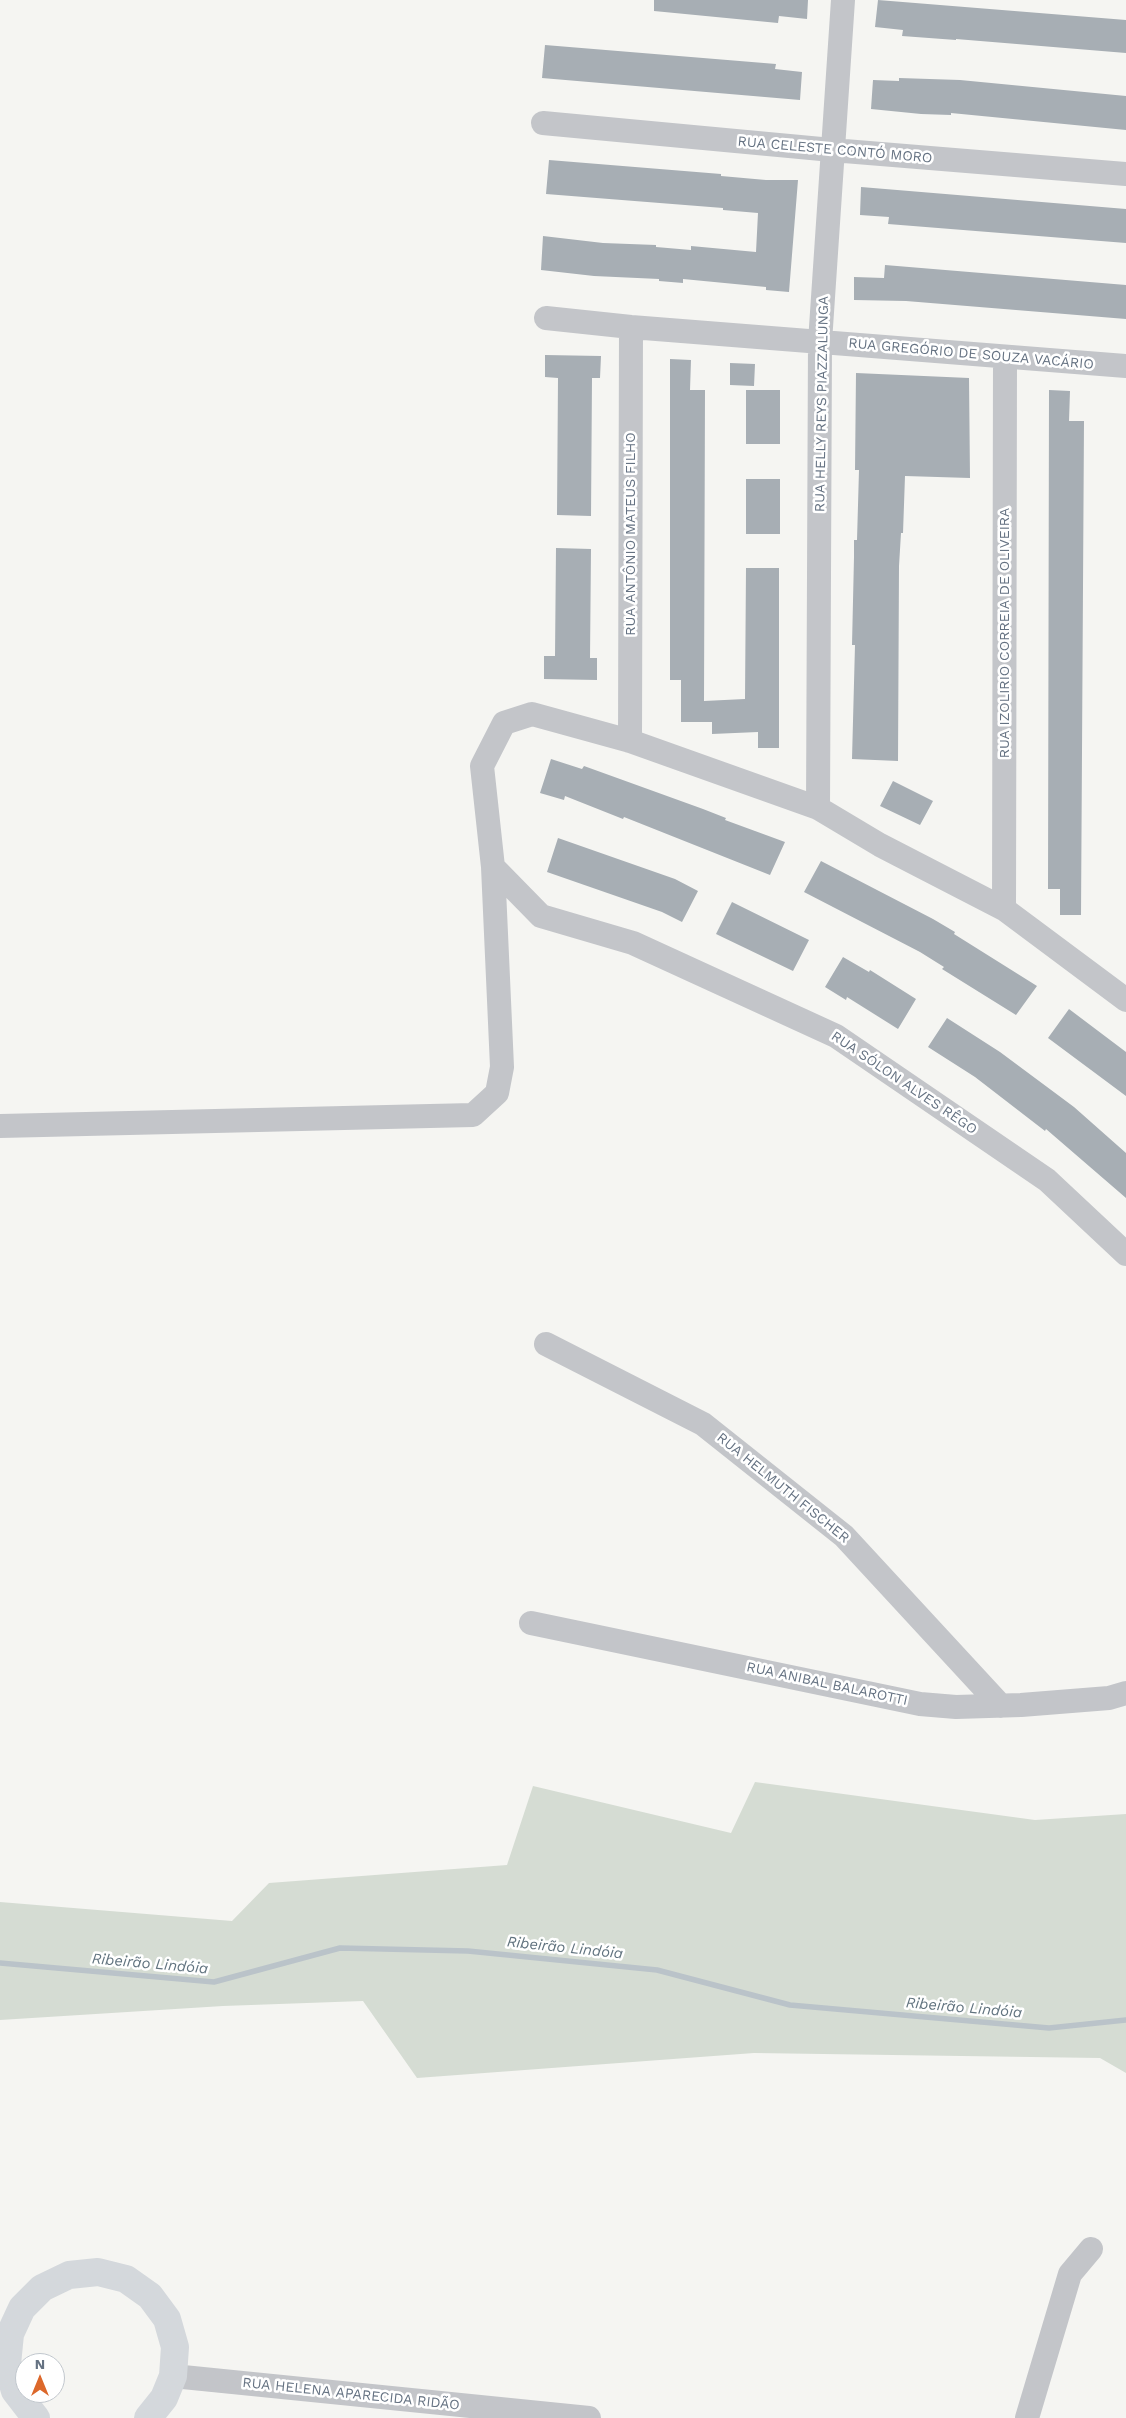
<!DOCTYPE html>
<html>
<head>
<meta charset="utf-8">
<style>
	body { margin:0 }
	#map { position:relative; width:1126px; height:2418px; overflow:hidden; background:#f5f5f2; font-family:"Work Sans",sans-serif }
	canvas { display:block }
	.north { position:absolute; left:15px; top:2353px; width:50px; height:50px; box-sizing:border-box; background:#fff; border:1px solid #c1c7cd; border-radius:50%; rotate:0deg; font-size:14px; font-weight:700; line-height:20px; text-align:center; color:#657282 }
	.north::after { content:''; display:block; margin:auto; width:18px; height:22px; background:#dc682b; clip-path:polygon(50% 0,100% 100%,50% 72%,0 100%) }
</style>
</head>
<body>
<div id="map">
<canvas width="1126" height="2418"></canvas>
<div class="north">N</div>
</div>
<script>
const c = document.querySelector('canvas').getContext('2d');
c.lineJoin = 'round';
function fillPath(path, color) { c.fillStyle = color; c.fill(path, 'evenodd'); }
const shape = rows => new Path2D(rows.map(r => 'M' + r).join(''));
function strokePath(path, color, width, dash) { c.strokeStyle = color; c.lineWidth = width; c.lineCap = dash ? 'butt' : 'round'; c.setLineDash(dash || []); c.stroke(path); }
function write(font, color, halo, rows, align = 'center') {
  c.font = font + ' "Work Sans",sans-serif'; c.lineWidth = 5; c.setLineDash([]); c.textBaseline = 'middle'; c.strokeStyle = halo; c.fillStyle = color; for (const [text, x, y, turn = 0] of rows) {
    c.save(); c.translate(x, y); c.rotate((+turn || 0) * Math.PI / 180); c.textAlign = isNaN(turn) ? turn : align; if (halo) c.strokeText(text, 0, 0); c.fillText(text, 0, 0); c.restore();
  }
}
fillPath(shape([
	[755,1782,1035,1820,1126,1814,1126,2073,1100,2058,754,2053,417,2078,363,2001,223,2006,0,2020,0,1902,232,1921,269,1883,507,1865,533,1786,731,1833]
]), '#d5dcd3');
strokePath(shape([
	[0,1963,214,1982,340,1948,468,1951,657,1970,790,2005,1049,2028,1126,2020]
]), '#bac3c9', 5.5);
fillPath(shape([
	[654,0,808,0,807,19,779,16,778,23,654,11],
	[878,0,1126,20,1126,53,956,39,956,40,902,36,903,30,875,27],
	[545,45,776,64,775,69,802,72,800,100,542,78],
	[899,78,960,80,1126,96,1126,130,951,113,951,115,921,114,871,109,873,80,899,81],
	[549,160,721,174,721,176,766,180,798,180,789,292,766,290,766,287,683,279,683,283,659,281,659,279,594,276,541,270,543,236,603,243,656,245,656,247,691,250,691,246,756,252,758,213,723,210,723,208,546,194],
	[861,187,1126,209,1126,243,888,224,889,217,860,215],
	[885,265,1126,285,1126,319,906,301,854,300,854,277,884,278],
	[545,355,601,356,600,378,592,378,591,516,557,515,558,378,545,377],
	[670,359,691,360,690,390,705,390,704,701,745,699,746,568,779,568,779,748,758,748,758,732,712,734,712,722,681,722,681,680,670,680],
	[730,363,755,364,754,386,730,385],
	[856,373,969,378,970,478,905,476,903,533,901,533,899,566,898,761,852,759,855,645,852,645,854,557,854,540,857,540,859,470,855,470],
	[746,390,780,390,780,444,746,444],
	[1049,390,1070,391,1069,421,1084,421,1081,915,1060,915,1060,889,1048,889],
	[746,479,780,479,780,534,746,534],
	[556,548,591,549,590,658,597,658,597,680,544,679,544,656,555,656],
	[551,759,582,769,584,766,703,809,726,818,725,820,785,842,770,875,624,817,623,819,565,796,564,800,540,793],
	[893,781,933,801,920,825,880,806],
	[558,838,675,879,698,891,682,922,662,912,547,872],
	[821,861,933,919,955,932,954,934,1037,986,1016,1015,942,969,944,967,920,952,804,892],
	[732,902,809,940,793,971,716,934],
	[843,957,869,972,870,970,916,999,898,1029,847,997,846,1000,825,987],
	[1069,1009,1126,1052,1126,1096,1048,1038],
	[947,1018,1000,1052,1074,1107,1126,1153,1126,1198,1046,1129,1045,1131,975,1077,928,1047]
]), '#a7aeb4');
strokePath(shape([
	[543,123,832,150,1126,174],
	[546,318,631,327,1126,366],
	[630,741,631,327],
	[818,808,820,342,843,0],
	[493,867,541,916,633,943,836,1036,1047,1180,1126,1254],
	[1004,909,1005,357],
	[0,1126,473,1115,497,1093,502,1067,493,867,482,766,504,723,532,714,630,741,818,808,880,845,1004,909,1126,1000],
	[546,1344,703,1424,844,1536,1001,1706],
	[531,1623,920,1704,956,1707,1021,1705,1109,1698,1126,1693],
	[173,2376,589,2418],
	[1027,2418,1070,2274,1091,2249]
]), '#c3c5c9', 24);
strokePath(shape([
	[36,2418,15,2391,7,2364,10,2334,22,2308,42,2288,69,2275,98,2272,126,2279,150,2296,167,2319,175,2347,173,2376,164,2398,148,2418]
]), '#d4d8dc', 28);
write('14px', '#657282', '#fff', [
	["RUA CELESTE CONTÓ MORO",835,150,5],
	["RUA GREGÓRIO DE SOUZA VACÁRIO",971,354,5],
	["RUA HELLY REYS PIAZZALUNGA",822,404,-89],
	["RUA ANTÔNIO MATEUS FILHO",631,534,-90],
	["RUA IZOLIRIO CORREIA DE OLIVEIRA",1005,633,-90],
	["RUA SÓLON ALVES RÊGO",904,1083,34],
	["RUA HELMUTH FISCHER",783,1488,39],
	["RUA ANIBAL BALAROTTI",827,1684,12],
	["RUA HELENA APARECIDA RIDÃO",351,2394,6]
]);
write('italic 15px', '#61737f', '#fff', [
	["Ribeirão Lindóia",565,1948,6],
	["Ribeirão Lindóia",150,1964,5],
	["Ribeirão Lindóia",964,2008,5]
]);
</script>
</body>
</html>
